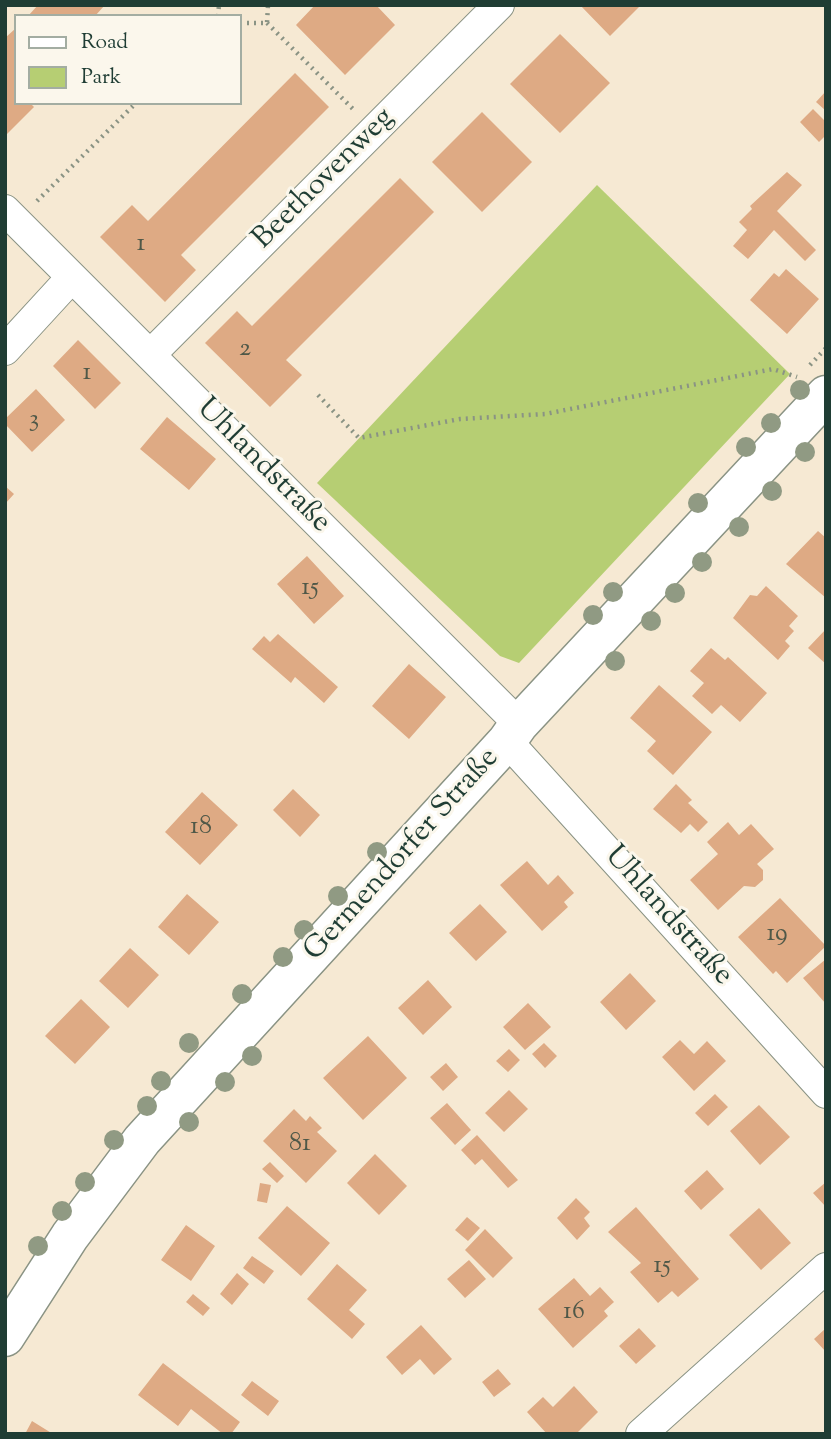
<!DOCTYPE html>
<html>
<head>
<meta charset="utf-8">
<style>
	body { margin:0 }
	#map { position:relative; width:831px; height:1439px; overflow:hidden; background:#f6e9d3; font-family:"Sorts Mill Goudy",serif }
	canvas { display:block }
	.frame { position:absolute; inset:0; border:7px solid #1f3d34; pointer-events:none }
	.legend { position:absolute; left:14px; top:14px; width:228px; height:91px; box-sizing:border-box; background:#fbf7ec; border:2px solid #a3ada2; margin:0; padding:9px 12px; list-style:none; font-size:21px; color:#1f3d34 }
	.legend li { display:flex; align-items:center; gap:14px; height:35px }
	.legend b { width:35px; border:2px solid #a3ada2 }
</style>
</head>
<body>
<div id="map">
<canvas width="831" height="1439"></canvas>
<div class="frame"></div>
<ul class="legend">
<li><b style="height:9px;background:#fff"></b>Road</li>
<li><b style="height:19px;background:#b6ce73"></b>Park</li>
</ul>
</div>
<script>
const c = document.querySelector('canvas').getContext('2d');
c.lineJoin = 'round';
function fillPath(path, color) { c.fillStyle = color; c.fill(path, 'evenodd'); }
const shape = rows => new Path2D(rows.map(r => 'M' + r).join(''));
function strokePath(path, color, width, dash) { c.strokeStyle = color; c.lineWidth = width; c.lineCap = dash ? 'butt' : 'round'; c.setLineDash(dash || []); c.stroke(path); }
function write(font, color, halo, rows, align = 'center') {
  c.font = font + ' "Sorts Mill Goudy",serif'; c.lineWidth = 6; c.setLineDash([]); c.textBaseline = 'middle'; c.strokeStyle = halo; c.fillStyle = color; for (const [text, x, y, turn = 0] of rows) {
    c.save(); c.translate(x, y); c.rotate((+turn || 0) * Math.PI / 180); c.textAlign = isNaN(turn) ? turn : align; if (halo) c.strokeText(text, 0, 0); c.fillText(text, 0, 0); c.restore();
  }
}
fillPath(shape([
	[597,185,790,374,519,663,500,656,317,483]
]), '#b6ce73');
fillPath(shape([
	[38,5,105,5,95,16,28,16],
	[315,5,376,5,395,25,345,75,296,25],
	[580,5,641,5,610,36],
	[16,28,16,103,30,103,34,107,5,136,5,38],
	[560,34,610,83,560,133,510,84],
	[295,73,329,107,181,255,196,270,165,302,100,237,132,205,148,221],
	[826,91,826,111,816,102],
	[813,109,826,122,826,135,819,142,800,122],
	[482,112,532,162,482,212,432,162],
	[787,172,802,185,777,211,816,250,805,261,774,230,748,259,733,246,747,230,739,222,752,209,750,206],
	[400,178,434,212,286,360,302,375,270,407,205,343,237,311,252,326],
	[786,269,819,299,787,334,750,300,774,273,779,277],
	[78,340,121,383,95,409,53,366],
	[36,389,65,420,32,452,5,424,5,419],
	[167,417,216,459,189,490,140,449],
	[5,486,14,494,5,504],
	[818,531,826,538,826,598,786,564],
	[307,556,344,596,314,624,277,584],
	[766,586,798,616,789,626,794,631,785,641,790,646,778,660,733,618,750,595,757,596],
	[826,629,826,664,808,648],
	[278,634,338,687,324,703,295,677,291,683,252,649,264,636,270,642],
	[711,648,725,660,728,657,767,693,740,722,721,705,712,714,692,696,704,683,690,671],
	[409,664,446,697,409,739,372,706],
	[659,685,712,732,673,775,647,751,656,741,630,718],
	[676,784,692,800,688,803,708,822,698,832,690,824,681,833,653,809],
	[293,789,320,815,300,837,273,810],
	[202,792,238,825,200,865,165,832],
	[728,822,739,835,751,824,774,849,757,864,763,870,763,880,755,887,744,886,718,910,690,880,718,854,707,842],
	[527,861,548,885,558,875,574,893,564,902,568,907,542,931,500,885],
	[187,894,219,922,189,955,158,927],
	[780,898,826,946,787,983,776,971,773,974,738,937],
	[480,904,507,932,476,961,449,933],
	[130,948,159,975,128,1008,99,981],
	[826,959,826,1004,803,978],
	[630,973,656,1001,626,1030,600,1002],
	[428,980,452,1007,423,1035,398,1008],
	[81,999,110,1027,75,1064,45,1036],
	[528,1003,551,1027,525,1050,503,1027],
	[368,1036,407,1078,363,1120,323,1078],
	[680,1040,694,1054,707,1041,726,1061,694,1091,662,1057],
	[544,1043,557,1056,545,1068,532,1054],
	[509,1049,520,1060,508,1072,496,1061],
	[446,1063,458,1077,443,1091,430,1077],
	[509,1090,528,1109,504,1132,485,1113],
	[715,1094,728,1107,708,1126,695,1113],
	[447,1103,471,1130,455,1145,430,1118],
	[759,1105,790,1137,760,1165,730,1131],
	[294,1109,306,1121,310,1116,322,1128,317,1132,337,1151,306,1183,263,1141],
	[477,1135,518,1180,508,1188,482,1159,475,1165,461,1150],
	[375,1154,407,1186,379,1215,347,1183],
	[270,1162,284,1176,277,1183,262,1169],
	[707,1170,724,1189,701,1210,684,1191],
	[826,1182,826,1207,813,1193],
	[260,1183,271,1185,267,1203,257,1201],
	[576,1198,590,1212,584,1218,590,1226,577,1240,557,1218],
	[287,1206,330,1243,301,1276,258,1238],
	[636,1207,699,1279,678,1297,672,1291,658,1303,630,1272,641,1263,608,1232],
	[759,1208,791,1243,761,1270,729,1235],
	[467,1217,480,1228,468,1241,455,1230],
	[186,1225,215,1246,191,1281,161,1260],
	[485,1229,513,1258,493,1278,465,1250],
	[252,1256,274,1271,264,1284,243,1268],
	[469,1260,486,1279,465,1298,447,1279],
	[337,1264,367,1290,349,1310,365,1324,352,1339,307,1299],
	[237,1273,249,1284,232,1305,220,1294],
	[574,1278,590,1296,600,1287,614,1302,604,1311,608,1316,573,1348,538,1309],
	[193,1294,210,1308,203,1316,186,1302],
	[421,1325,452,1359,434,1375,420,1359,402,1375,386,1357],
	[639,1328,656,1346,636,1364,619,1346],
	[826,1328,826,1352,814,1339],
	[163,1363,240,1422,231,1434,223,1434,191,1409,178,1426,138,1395],
	[498,1369,511,1384,494,1397,482,1382],
	[252,1381,279,1401,268,1416,241,1395],
	[574,1386,598,1412,576,1434,547,1434,527,1412,543,1397,553,1407],
	[32,1421,53,1434,25,1434]
]), '#deaa84');
const street = shape([
	[5,210,519,724],
	[5,350,72,277],
	[150,355,499,5],
	[507,741,826,1093],
	[641,1434,826,1268]
]);
const secondary = shape([
	[5,1337,70,1236,142,1140,507,741,519,724,826,395]
]);
strokePath(street, '#8a9384', 32);
strokePath(secondary, '#8a9384', 41);
strokePath(shape([
	[218,16,219,5],
	[240,23,267,23,268,5],
	[267,23,354,110],
	[37,201,136,103],
	[810,365,826,348],
	[318,395,359,438,460,419,545,414,773,369,797,377]
]), '#8a9384', 4.5, [2, 5]);
strokePath(street, '#fff', 30);
strokePath(secondary, '#fff', 38);
c.fillStyle = '#909a83';
for (const [x, y] of [
	[800,390],
	[771,423],
	[746,447],
	[805,452],
	[772,491],
	[698,503],
	[739,527],
	[702,562],
	[613,592],
	[675,593],
	[593,615],
	[651,621],
	[615,661],
	[377,852],
	[338,896],
	[304,930],
	[283,957],
	[242,994],
	[189,1043],
	[252,1056],
	[161,1081],
	[225,1082],
	[147,1106],
	[189,1122],
	[114,1140],
	[85,1182],
	[62,1211],
	[38,1246]
]) { c.beginPath(); c.arc(x, y, 10, 0, 2 * Math.PI); c.fill(); }
write('26px', '#4f5848', null, [
	["1",141,246],
	["2",245,351],
	["1",87,375],
	["3",34,422],
	["15",310,590],
	["18",201,829],
	["19",777,936],
	["81",300,1146],
	["15",662,1268],
	["16",574,1314]
]);
write('30px', '#1f3d34', '#fbf7ec', [
	["Beethovenweg",325,180,-45],
	["Uhlandstraße",262,467,45],
	["Germendorfer Straße",403,856,-48],
	["Uhlandstraße",667,917,48]
]);
</script>
</body>
</html>
